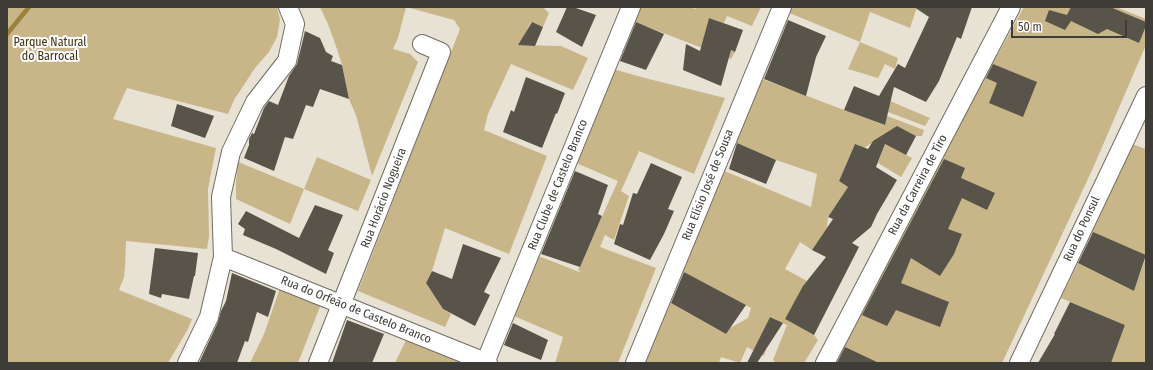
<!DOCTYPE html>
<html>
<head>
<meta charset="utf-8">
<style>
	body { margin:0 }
	#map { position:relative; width:1153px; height:370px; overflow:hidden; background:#e8e2d5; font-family:"Fira Sans Condensed",sans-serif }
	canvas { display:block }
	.frame { position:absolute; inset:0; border:8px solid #3e3c36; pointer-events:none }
	.scale { position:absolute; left:1011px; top:20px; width:116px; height:18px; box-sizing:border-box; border:2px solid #3e3c36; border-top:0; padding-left:5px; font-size:12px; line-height:14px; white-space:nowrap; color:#3e3c36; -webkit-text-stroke:3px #fff; paint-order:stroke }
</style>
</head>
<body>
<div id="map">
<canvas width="1153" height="370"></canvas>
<div class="frame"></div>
<div class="scale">50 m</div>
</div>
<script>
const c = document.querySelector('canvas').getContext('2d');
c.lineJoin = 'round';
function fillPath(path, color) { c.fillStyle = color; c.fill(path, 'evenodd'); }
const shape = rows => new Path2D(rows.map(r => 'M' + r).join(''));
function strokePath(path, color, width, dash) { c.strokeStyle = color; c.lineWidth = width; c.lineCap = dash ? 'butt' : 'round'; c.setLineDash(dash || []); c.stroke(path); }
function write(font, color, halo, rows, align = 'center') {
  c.font = font + ' "Fira Sans Condensed",sans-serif'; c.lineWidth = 4; c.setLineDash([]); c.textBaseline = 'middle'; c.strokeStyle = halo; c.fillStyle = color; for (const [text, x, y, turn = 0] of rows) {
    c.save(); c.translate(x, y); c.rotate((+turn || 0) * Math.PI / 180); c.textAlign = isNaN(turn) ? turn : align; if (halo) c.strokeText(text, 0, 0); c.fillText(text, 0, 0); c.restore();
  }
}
fillPath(shape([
	[7,7,277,7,280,20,277,37,269,52,255,68,234,100,228,114,127,88,113,119,216,148,208,189,209,236,207,249,126,241,125,267,124,277,119,290,192,319,188,329,168,363,7,363],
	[318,7,543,7,549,13,543,27,531,22,519,45,561,46,588,58,573,90,511,64,488,114,484,130,547,156,509,254,445,228,432,271,426,283,443,309,451,314,445,327,358,291,460,29,454,20,406,7,398,38,393,49,410,54,418,62,372,176,356,115,349,99,342,65,337,49,328,24,320,7],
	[638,7,690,7,695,9,697,7,761,7,752,26,727,16,724,23,709,18,704,38,735,52,731,59,632,21],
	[789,7,917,7,910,28,870,12,860,42,898,58,895,69,885,64,878,78,848,69,860,42,787,12],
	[1024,7,1116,7,1146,19,1146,45,1093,168,1002,363,836,363,917,208,941,157],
	[613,69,645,78,725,98,694,174,639,151,621,191,629,196,614,240,605,235,600,247,656,268,618,363,555,363,563,337,514,316,536,255,582,273,578,270,618,181,574,162],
	[762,79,884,125,887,116,924,130,922,136,916,136,897,127,864,148,855,144,839,181,848,187,828,217,827,228,812,250,800,242,785,269,807,281,785,319,814,335,818,340,804,363,776,363,773,360,787,325,770,317,757,344,766,350,764,356,747,347,740,363,721,357,719,363,644,363,669,302,726,334,730,328,748,318,751,308,682,271,722,170,811,207,817,174,776,160,736,143],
	[890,101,930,118,925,126,888,112],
	[885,144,912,158,901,177,878,163],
	[1132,144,1146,149,1146,255,1092,232],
	[317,157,371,180,358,211,304,189,290,224,236,199,236,182,238,162,304,189],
	[1146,257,1146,363,1111,363,1125,325,1061,298,1078,263,1134,291],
	[280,288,321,304,298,363,250,363,264,334],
	[407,338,462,361,463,363,395,363]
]), '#c8b688');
strokePath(shape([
	[7,34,29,7]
]), '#9b823b', 4.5);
fillPath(shape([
	[567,7,573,7,596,15,582,47,556,32],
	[914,7,972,7,961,39,957,37,939,81,926,102,894,87,885,125,844,110,854,86,879,96,898,64,905,68,929,17],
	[1071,7,1110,7,1146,22,1146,26,1139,43,1107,29,1098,34,1071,21,1065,30,1045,21,1049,10,1067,15],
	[709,18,743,30,735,52,731,50,721,86,683,70,686,44,700,51],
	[788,20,826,36,816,57,806,96,764,79],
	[532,22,543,27,535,46,518,45],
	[636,22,664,34,646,70,620,61],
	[305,31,320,38,326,52,333,56,331,61,342,65,349,99,320,89,313,107,306,105,293,139,285,137,274,171,244,158,249,145,249,139,252,133,254,134,264,108,269,101,278,105,289,76,297,64],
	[993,64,1037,82,1023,117,989,103,997,83,986,78],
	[526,77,565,93,557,114,556,113,542,148,503,132,511,110,514,112],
	[177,104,214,116,205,138,171,126],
	[897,126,916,136,906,155,885,144,876,167,897,180,877,214,871,227,852,243,859,247,814,335,785,319,803,286,826,257,812,250,833,219,828,217,848,187,839,181,855,144,868,149,873,141],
	[737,143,776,160,766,184,729,169],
	[944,159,965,168,961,178,995,193,987,210,962,198,948,229,962,234,954,254,940,276,911,258,901,283,949,302,940,327,896,310,887,326,862,315],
	[651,163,682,177,668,209,674,211,664,234,650,260,614,244,620,224,623,225,633,193,637,194],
	[575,171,608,185,598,214,602,216,580,267,541,254],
	[315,205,343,215,328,250,334,253,326,274,276,249,243,235,245,229,238,224,246,211,299,238],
	[1093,232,1146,255,1134,291,1078,263],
	[463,244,501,258,484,292,490,295,475,326,443,309,426,283,432,271,452,279],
	[155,248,198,253,195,276,194,276,189,299,162,294,161,298,149,294],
	[684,272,746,305,726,334,671,303],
	[232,273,276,291,268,317,257,312,248,342,245,341,237,363,199,363,218,322,221,311,226,301],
	[1070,302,1125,325,1111,363,1038,363,1055,334,1054,334],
	[770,317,783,323,757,363,747,363],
	[347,320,384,334,372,363,332,363],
	[513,323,548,340,541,360,504,345],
	[845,347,879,363,837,363]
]), '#585449');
const minor = shape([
	[223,257,488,363],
	[187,363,209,317,223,257,221,197,231,152,255,102,287,61,295,24,288,7],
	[318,363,441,52,422,44],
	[485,363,631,7],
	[635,363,782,7],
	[825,363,1011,7],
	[1019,363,1146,96]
]);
strokePath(minor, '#706c60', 20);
strokePath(minor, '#fff', 18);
write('12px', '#3d3212', '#fff', [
	["Parque Natural",50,43],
	["do Barrocal",50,57]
]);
write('12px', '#3e3c36', '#fff', [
	["Rua Clube de Castelo Branco",558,185,-68],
	["Rua Elísio José de Sousa",708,185,-68],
	["Rua da Carreira de Tiro",918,185,-62],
	["Rua Horácio Nogueira",384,198,-69],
	["Rua do Ponsul",1082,229,-65],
	["Rua do Orfeão de Castelo Branco",356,310,22]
]);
</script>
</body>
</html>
